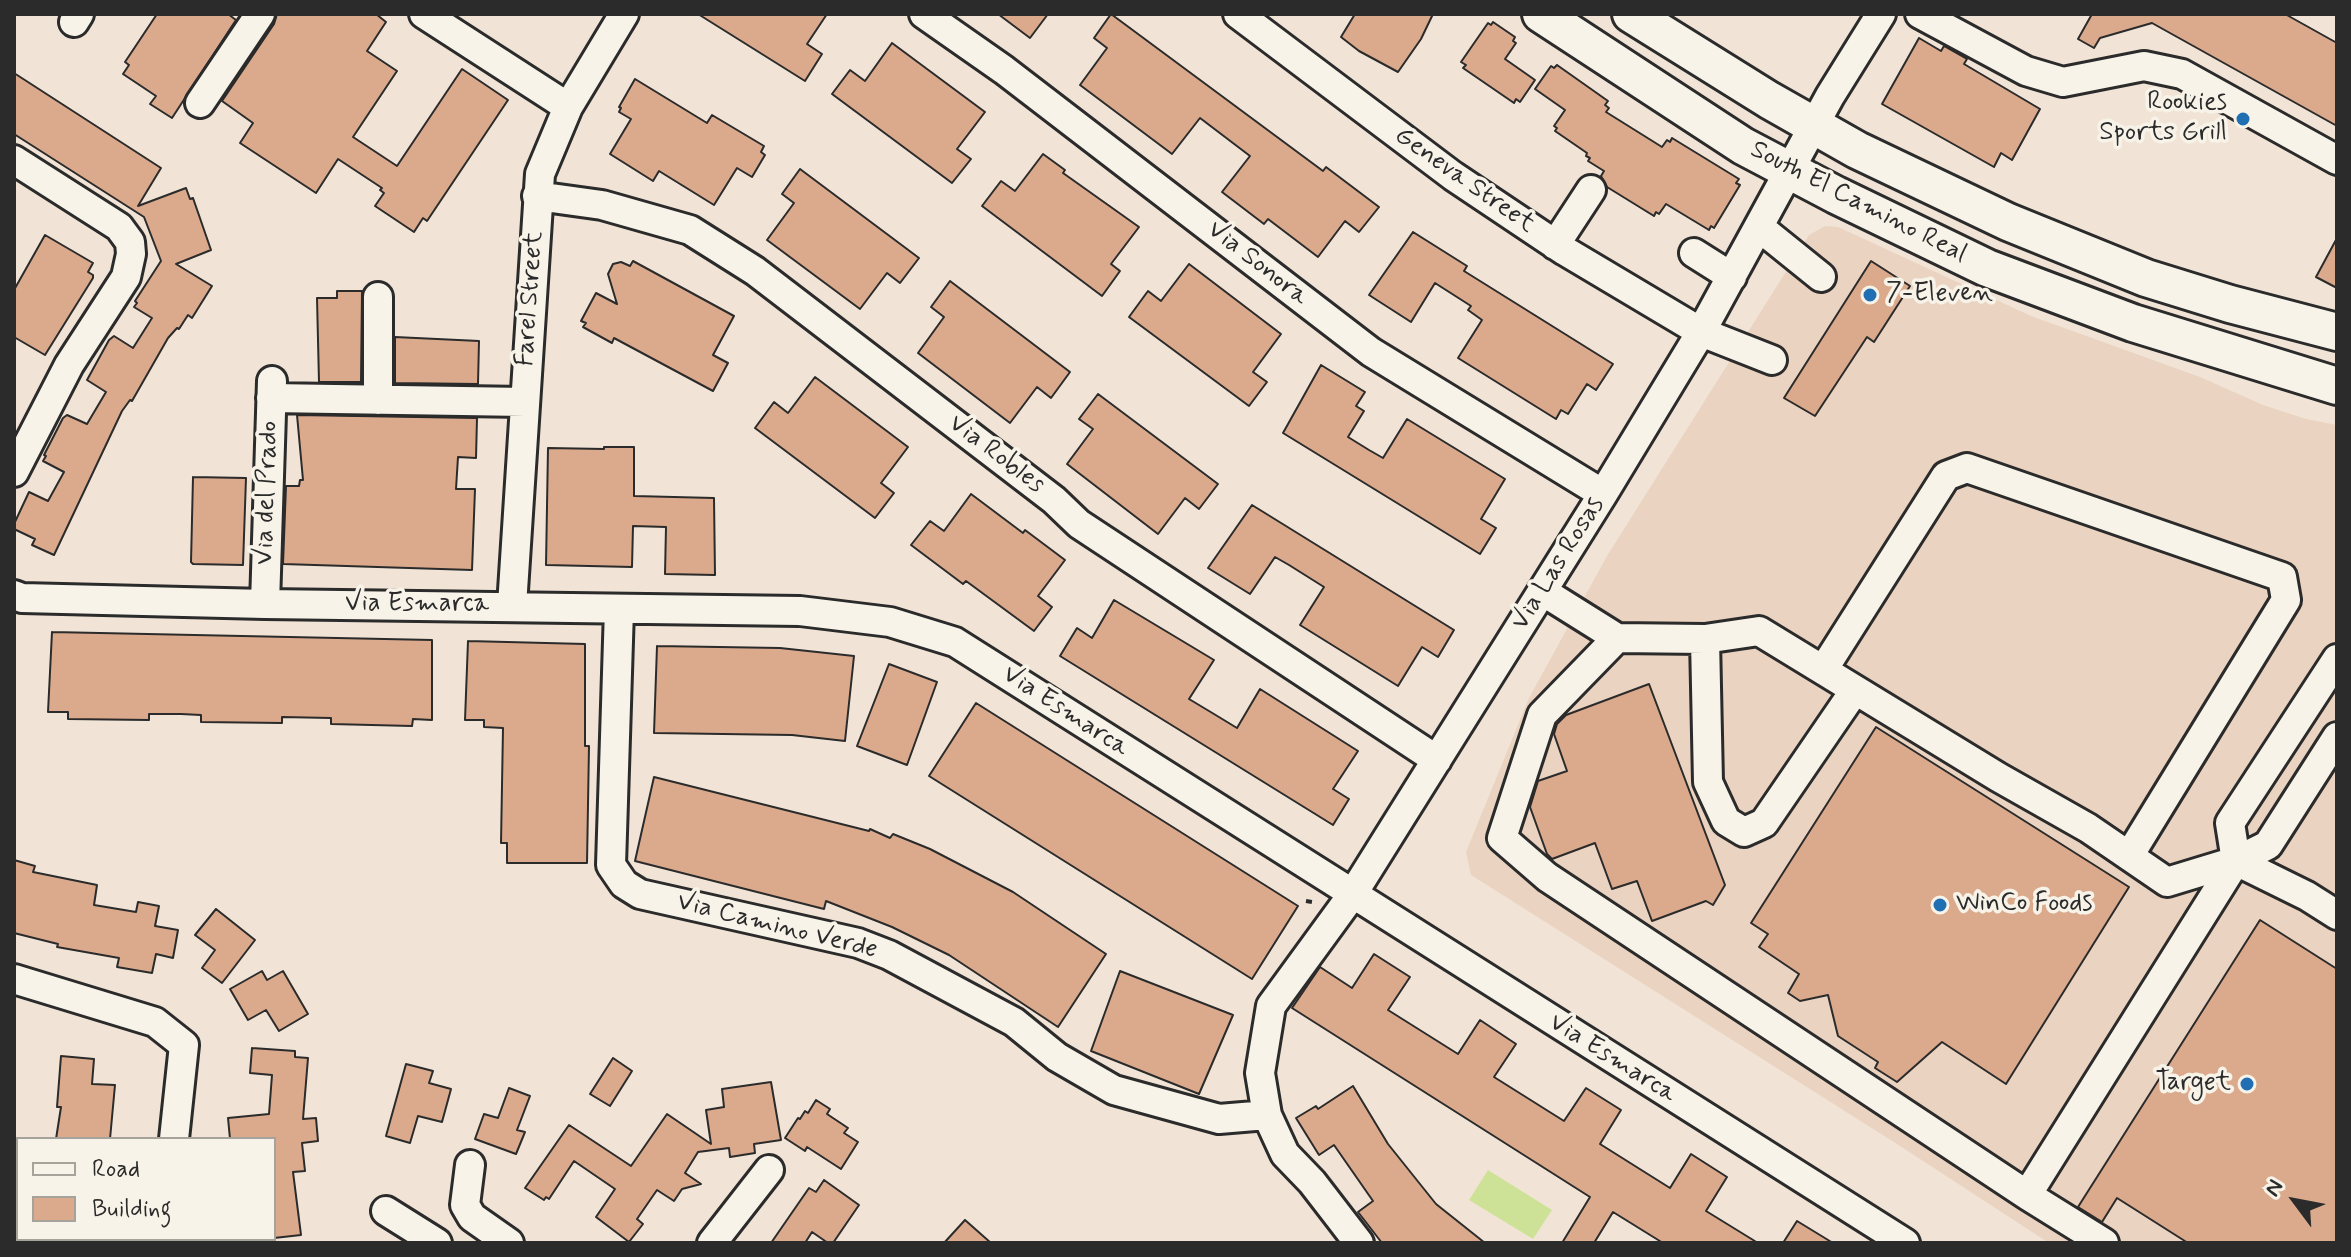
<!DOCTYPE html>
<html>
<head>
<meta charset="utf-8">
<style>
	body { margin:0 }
	#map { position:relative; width:2351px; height:1257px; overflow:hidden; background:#f1e4d6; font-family:Mynerve,sans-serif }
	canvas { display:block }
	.frame { position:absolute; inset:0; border:16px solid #2b2b2b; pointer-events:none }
	.legend { position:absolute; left:16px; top:1137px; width:260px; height:104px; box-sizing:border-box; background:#f7f3e8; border:2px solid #a5a39c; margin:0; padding:10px 14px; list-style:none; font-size:24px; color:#2b2b2b }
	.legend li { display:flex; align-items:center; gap:16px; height:40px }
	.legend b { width:40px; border:2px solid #a5a39c }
	.north { position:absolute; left:2255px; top:1161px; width:80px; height:80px; -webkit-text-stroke:6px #f7f3e8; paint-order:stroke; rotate:302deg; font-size:22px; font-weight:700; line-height:32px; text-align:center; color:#2b2b2b }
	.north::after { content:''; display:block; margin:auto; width:28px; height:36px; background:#2b2b2b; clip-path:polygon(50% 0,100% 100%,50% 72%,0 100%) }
</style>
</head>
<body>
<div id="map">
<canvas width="2351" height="1257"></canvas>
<div class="frame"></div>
<ul class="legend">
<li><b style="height:10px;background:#f7f3e8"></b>Road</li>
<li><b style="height:22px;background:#dbaa8d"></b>Building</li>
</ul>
<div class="north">N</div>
</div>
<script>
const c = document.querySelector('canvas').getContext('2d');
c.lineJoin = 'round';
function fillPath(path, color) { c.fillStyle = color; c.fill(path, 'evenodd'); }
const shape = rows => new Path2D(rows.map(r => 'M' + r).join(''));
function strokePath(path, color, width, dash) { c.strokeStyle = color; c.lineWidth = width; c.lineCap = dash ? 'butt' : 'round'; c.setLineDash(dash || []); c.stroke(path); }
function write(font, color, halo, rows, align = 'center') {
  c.font = font + ' Mynerve,sans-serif'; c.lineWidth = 7; c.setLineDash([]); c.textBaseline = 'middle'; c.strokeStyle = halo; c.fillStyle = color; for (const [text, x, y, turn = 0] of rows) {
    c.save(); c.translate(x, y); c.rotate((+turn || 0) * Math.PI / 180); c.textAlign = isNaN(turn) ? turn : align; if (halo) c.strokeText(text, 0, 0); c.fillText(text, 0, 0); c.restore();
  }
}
fillPath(shape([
	[1825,226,1838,227,2031,316,2200,377,2263,405,2306,419,2337,425,2337,1243,2049,1243,1897,1144,1471,875,1466,852,1529,698,1607,556,1809,235]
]), '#ead3c0');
fillPath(shape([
	[1488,1170,1552,1210,1533,1239,1469,1200]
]), '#cee297');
const building = shape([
	[157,14,228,14,236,20,172,118,150,104,156,96,123,74,129,65,125,62,157,14],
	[277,14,376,14,386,22,367,51,397,71,353,137,397,166,462,69,508,100,427,221,423,218,414,232,375,206,384,193,380,190,382,188,338,159,316,193,240,143,253,123,222,101,274,24,277,14],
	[698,14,827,14,807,44,822,54,805,81,698,14],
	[998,14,1048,14,1030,38,998,14],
	[1111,14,1323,171,1326,167,1379,207,1359,232,1345,221,1318,257,1268,219,1264,224,1222,192,1250,156,1200,118,1172,154,1080,85,1107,48,1094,38,1111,14],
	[1355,14,1433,14,1421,39,1398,72,1359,51,1341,37,1355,14],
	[2092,14,2285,14,2337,43,2337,126,2152,23,2100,38,2094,48,2078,39,2092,14],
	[1493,22,1515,37,1513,41,1516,43,1505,59,1535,80,1520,102,1516,99,1514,103,1463,68,1466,65,1461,62,1488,23,1491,25,1493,22],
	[1919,38,1941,51,1944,46,1967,59,1964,64,2040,109,2012,160,2001,153,1994,167,1882,104,1919,38],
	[892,43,985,112,957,149,971,159,952,183,832,94,850,70,865,81,892,43],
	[1557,65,1608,101,1605,105,1609,108,1606,112,1662,147,1667,140,1670,142,1672,138,1739,179,1736,183,1740,185,1714,228,1711,226,1709,230,1666,204,1659,214,1656,212,1654,216,1607,187,1601,176,1604,171,1588,161,1590,158,1586,156,1587,153,1555,131,1557,128,1554,126,1565,110,1535,89,1551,66,1554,68,1557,65],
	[14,73,161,168,138,206,186,188,190,199,193,198,211,250,176,264,212,286,192,318,188,315,179,329,177,328,168,338,132,401,130,400,122,411,54,555,32,545,35,539,14,529,14,524,29,492,48,501,64,472,43,461,46,456,44,455,63,418,67,415,87,424,106,392,87,380,109,340,114,336,133,348,152,318,134,307,137,303,135,301,161,261,144,217,14,134,14,73],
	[635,79,707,123,712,115,764,146,761,152,765,155,752,177,737,168,714,205,659,171,653,181,610,154,631,119,619,112,621,108,619,107,635,79],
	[1043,154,1065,170,1063,173,1139,227,1111,264,1120,271,1102,296,982,206,1001,181,1015,191,1043,154],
	[800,169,919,258,900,283,887,273,860,309,767,240,794,203,782,194,800,169],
	[1413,232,1467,266,1464,271,1613,364,1596,390,1587,384,1568,414,1561,410,1556,419,1458,358,1482,320,1468,310,1471,306,1435,283,1411,322,1369,295,1413,232],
	[45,235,93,263,88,272,93,275,93,278,45,355,14,337,14,290,45,235],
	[2337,238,2337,288,2316,277,2337,238],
	[633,261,734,316,713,355,728,363,713,391,614,338,612,343,583,327,586,323,581,321,596,293,617,304,608,274,613,264,621,262,630,266,633,261],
	[1871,261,1910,286,1874,342,1867,337,1815,416,1784,398,1871,261],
	[1189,264,1281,334,1253,372,1267,382,1249,406,1129,317,1148,291,1161,301,1189,264],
	[950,281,1070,372,1051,398,1037,387,1010,423,918,353,944,317,931,307,950,281],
	[337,291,362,291,361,382,319,382,317,298,337,298,337,291],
	[395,337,479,341,478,384,395,383,395,337],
	[1321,365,1365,392,1356,406,1364,411,1348,437,1369,450,1383,458,1407,419,1505,479,1481,519,1496,528,1480,554,1283,433,1321,365],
	[815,377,908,447,881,483,894,493,875,518,755,428,774,402,788,413,815,377],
	[1098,394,1218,484,1199,509,1185,498,1158,534,1067,464,1093,429,1079,419,1098,394],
	[297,415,477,418,476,458,458,457,456,489,475,489,472,570,283,564,286,486,299,486,300,480,303,480,297,415],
	[604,447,634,447,634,496,714,498,715,575,665,574,666,527,633,526,632,567,546,565,548,448,604,449,604,447],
	[193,477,246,478,243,565,193,564,191,562,193,477],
	[971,494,1023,533,1025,530,1065,560,1038,596,1052,607,1034,631,966,581,963,584,911,545,930,521,944,531,971,494],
	[1252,505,1454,630,1438,657,1422,647,1398,686,1300,625,1324,587,1289,565,1275,557,1250,594,1208,568,1252,505],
	[1114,600,1214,660,1189,699,1214,714,1237,728,1260,689,1358,751,1333,789,1349,799,1333,825,1060,656,1077,628,1092,638,1114,600],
	[52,632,432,640,432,720,413,719,412,726,331,724,331,718,282,717,282,723,201,722,201,715,181,714,149,714,149,720,68,719,68,712,48,712,52,632],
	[468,641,585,644,585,746,589,746,587,863,507,863,507,843,501,843,503,728,484,727,484,720,465,720,468,641],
	[657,646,780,648,854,656,845,741,792,735,654,733,657,646],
	[889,664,937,682,907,765,857,746,889,664],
	[1649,684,1725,885,1713,905,1706,901,1652,921,1637,881,1612,889,1595,843,1552,859,1547,854,1530,807,1538,781,1567,771,1554,734,1557,724,1566,715,1649,684],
	[976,703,1298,906,1252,979,929,776,976,703],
	[1876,727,2129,887,2006,1084,1942,1042,1897,1082,1875,1068,1878,1062,1838,1036,1828,995,1800,1001,1788,993,1799,974,1759,947,1768,934,1751,923,1876,727],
	[654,777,869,831,870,829,890,838,893,834,930,849,1013,892,1106,954,1058,1027,949,955,892,927,826,901,824,909,635,861,654,777],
	[14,860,35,866,33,872,97,885,94,905,136,912,138,902,159,906,155,926,178,930,173,958,156,954,152,973,117,967,119,958,57,947,58,944,14,933,14,860],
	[216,909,255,940,222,983,202,968,215,950,195,935,216,909],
	[2260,920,2337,969,2337,1243,2188,1243,2117,1198,2102,1222,2078,1207,2260,920],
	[1374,954,1410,977,1388,1010,1458,1054,1480,1020,1516,1044,1494,1077,1564,1121,1586,1088,1621,1110,1600,1144,1670,1188,1691,1154,1727,1177,1706,1211,1758,1243,1663,1243,1613,1212,1594,1243,1562,1243,1590,1197,1292,1008,1320,967,1352,988,1374,954],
	[262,971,267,980,283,971,308,1014,279,1031,266,1010,248,1020,230,989,262,971],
	[1120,971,1233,1015,1199,1094,1091,1051,1120,971],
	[252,1048,295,1051,295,1057,308,1058,303,1119,316,1118,318,1141,302,1143,305,1171,293,1172,301,1235,274,1238,274,1139,230,1139,228,1118,269,1114,272,1075,250,1073,252,1048],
	[61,1056,94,1059,92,1084,115,1085,110,1139,56,1139,61,1107,57,1107,61,1056],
	[613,1058,632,1071,610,1106,590,1094,613,1058],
	[406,1064,433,1071,429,1083,451,1089,442,1122,418,1116,410,1143,386,1136,406,1064],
	[771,1082,781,1140,754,1144,755,1153,730,1157,729,1148,698,1152,685,1173,701,1184,682,1189,674,1201,657,1190,637,1219,643,1224,629,1242,596,1217,615,1189,574,1161,549,1199,546,1197,544,1200,525,1188,569,1125,631,1166,667,1114,711,1144,706,1110,724,1107,722,1089,771,1082],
	[1353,1086,1388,1144,1436,1204,1485,1243,1382,1243,1358,1212,1373,1201,1334,1145,1319,1155,1296,1118,1316,1106,1318,1109,1353,1086],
	[509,1088,530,1096,517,1130,525,1132,516,1154,475,1139,484,1114,498,1118,509,1088],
	[816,1100,830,1109,827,1114,848,1128,844,1133,858,1142,841,1169,807,1147,805,1151,785,1138,798,1118,800,1119,805,1111,808,1113,816,1100],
	[824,1180,859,1205,833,1243,828,1243,812,1232,805,1243,771,1243,809,1188,816,1192,824,1180],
	[965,1220,991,1243,944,1243,965,1220],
	[1797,1221,1833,1243,1783,1243,1797,1221]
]);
fillPath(building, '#dbaa8d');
strokePath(building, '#2b2b2b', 2);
const minor = shape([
	[424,14,568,107],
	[924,14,1004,70,1371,352,1603,494],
	[1238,14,1453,176,1565,251,1701,332,1772,360],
	[1920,14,2026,71,2063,82,2144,66,2182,74,2337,160],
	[74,22,79,14],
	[200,103,260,14],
	[14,160,119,227,130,242,131,254,126,277,69,365,14,472],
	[537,196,602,205,690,230,755,271,1054,500,1079,524,1437,760],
	[1759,227,1821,277],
	[1555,245,1591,190],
	[1694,253,1732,277],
	[271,398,525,402],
	[378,400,378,297],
	[1542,591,1617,638,1705,639,1708,782,1726,821,1744,832,1764,823,1855,690],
	[14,595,22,598,265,604,800,611,890,622,955,642,1905,1243],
	[265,604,272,381],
	[512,606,540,174,568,107,624,14],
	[619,609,611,865,624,884,640,894,858,943,889,955,1014,1022,1057,1057,1114,1090,1219,1119,1267,1115],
	[1617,638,1542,715,1502,838,1547,877,2027,1195,2236,861],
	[1705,639,1759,631,1998,777,2088,828,2167,882,2236,861,2307,896,2337,915],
	[1823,670,1946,476,1967,468,2282,577,2286,600,2129,856],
	[2236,861,2230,823,2337,659],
	[2236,861,2268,845,2337,737],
	[14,979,155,1022,184,1045,174,1139],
	[470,1165,465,1205,472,1217,509,1243],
	[2027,1195,2104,1243],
	[386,1211,437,1243],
	[174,1239,174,1243],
	[712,1243,769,1170],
	[1359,1243,1312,1182,1285,1154,1267,1115,1260,1073,1271,1006,1352,895,1603,494,1701,332,1830,96,1881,14]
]);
const major = shape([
	[1541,14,1743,146,1836,195,1987,268,2133,323,2337,386],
	[1631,14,1769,100,1857,150,2008,222,2146,278,2230,304,2337,332]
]);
strokePath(minor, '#2b2b2b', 34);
strokePath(major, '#2b2b2b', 42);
strokePath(shape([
	[1306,901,1312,902]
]), '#2b2b2b', 4, [6, 6]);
strokePath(minor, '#f7f3e8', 28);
strokePath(major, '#f7f3e8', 36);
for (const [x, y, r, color] of [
	[2243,119,8,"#1f6fb2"],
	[1870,295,8,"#1f6fb2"],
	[1940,905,8,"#1f6fb2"],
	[2247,1084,8,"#1f6fb2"]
]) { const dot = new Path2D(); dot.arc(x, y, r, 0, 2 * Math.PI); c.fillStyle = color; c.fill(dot); strokePath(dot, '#f7f3e8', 3); }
write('26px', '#2b2b2b', '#f7f3e8', [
	["Rookies",2227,104],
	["Sports Grill",2227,134],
	["7-Eleven",1886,295,"left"],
	["WinCo Foods",1956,905,"left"],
	["Target",2231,1084]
], 'right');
write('26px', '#2b2b2b', '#f7f3e8', [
	["Geneva Street",1464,181,35],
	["South El Camino Real",1858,203,27],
	["Via Sonora",1257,264,38],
	["Farel Street",531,299,-86],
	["Via Robles",996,455,37],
	["Via del Prado",268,493,-88],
	["Via Las Rosas",1559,564,-58],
	["Via Esmarca",417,605],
	["Via Esmarca",1065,712,33],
	["Via Camino Verde",777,927,14],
	["Via Esmarca",1612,1059,32]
]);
</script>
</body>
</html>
